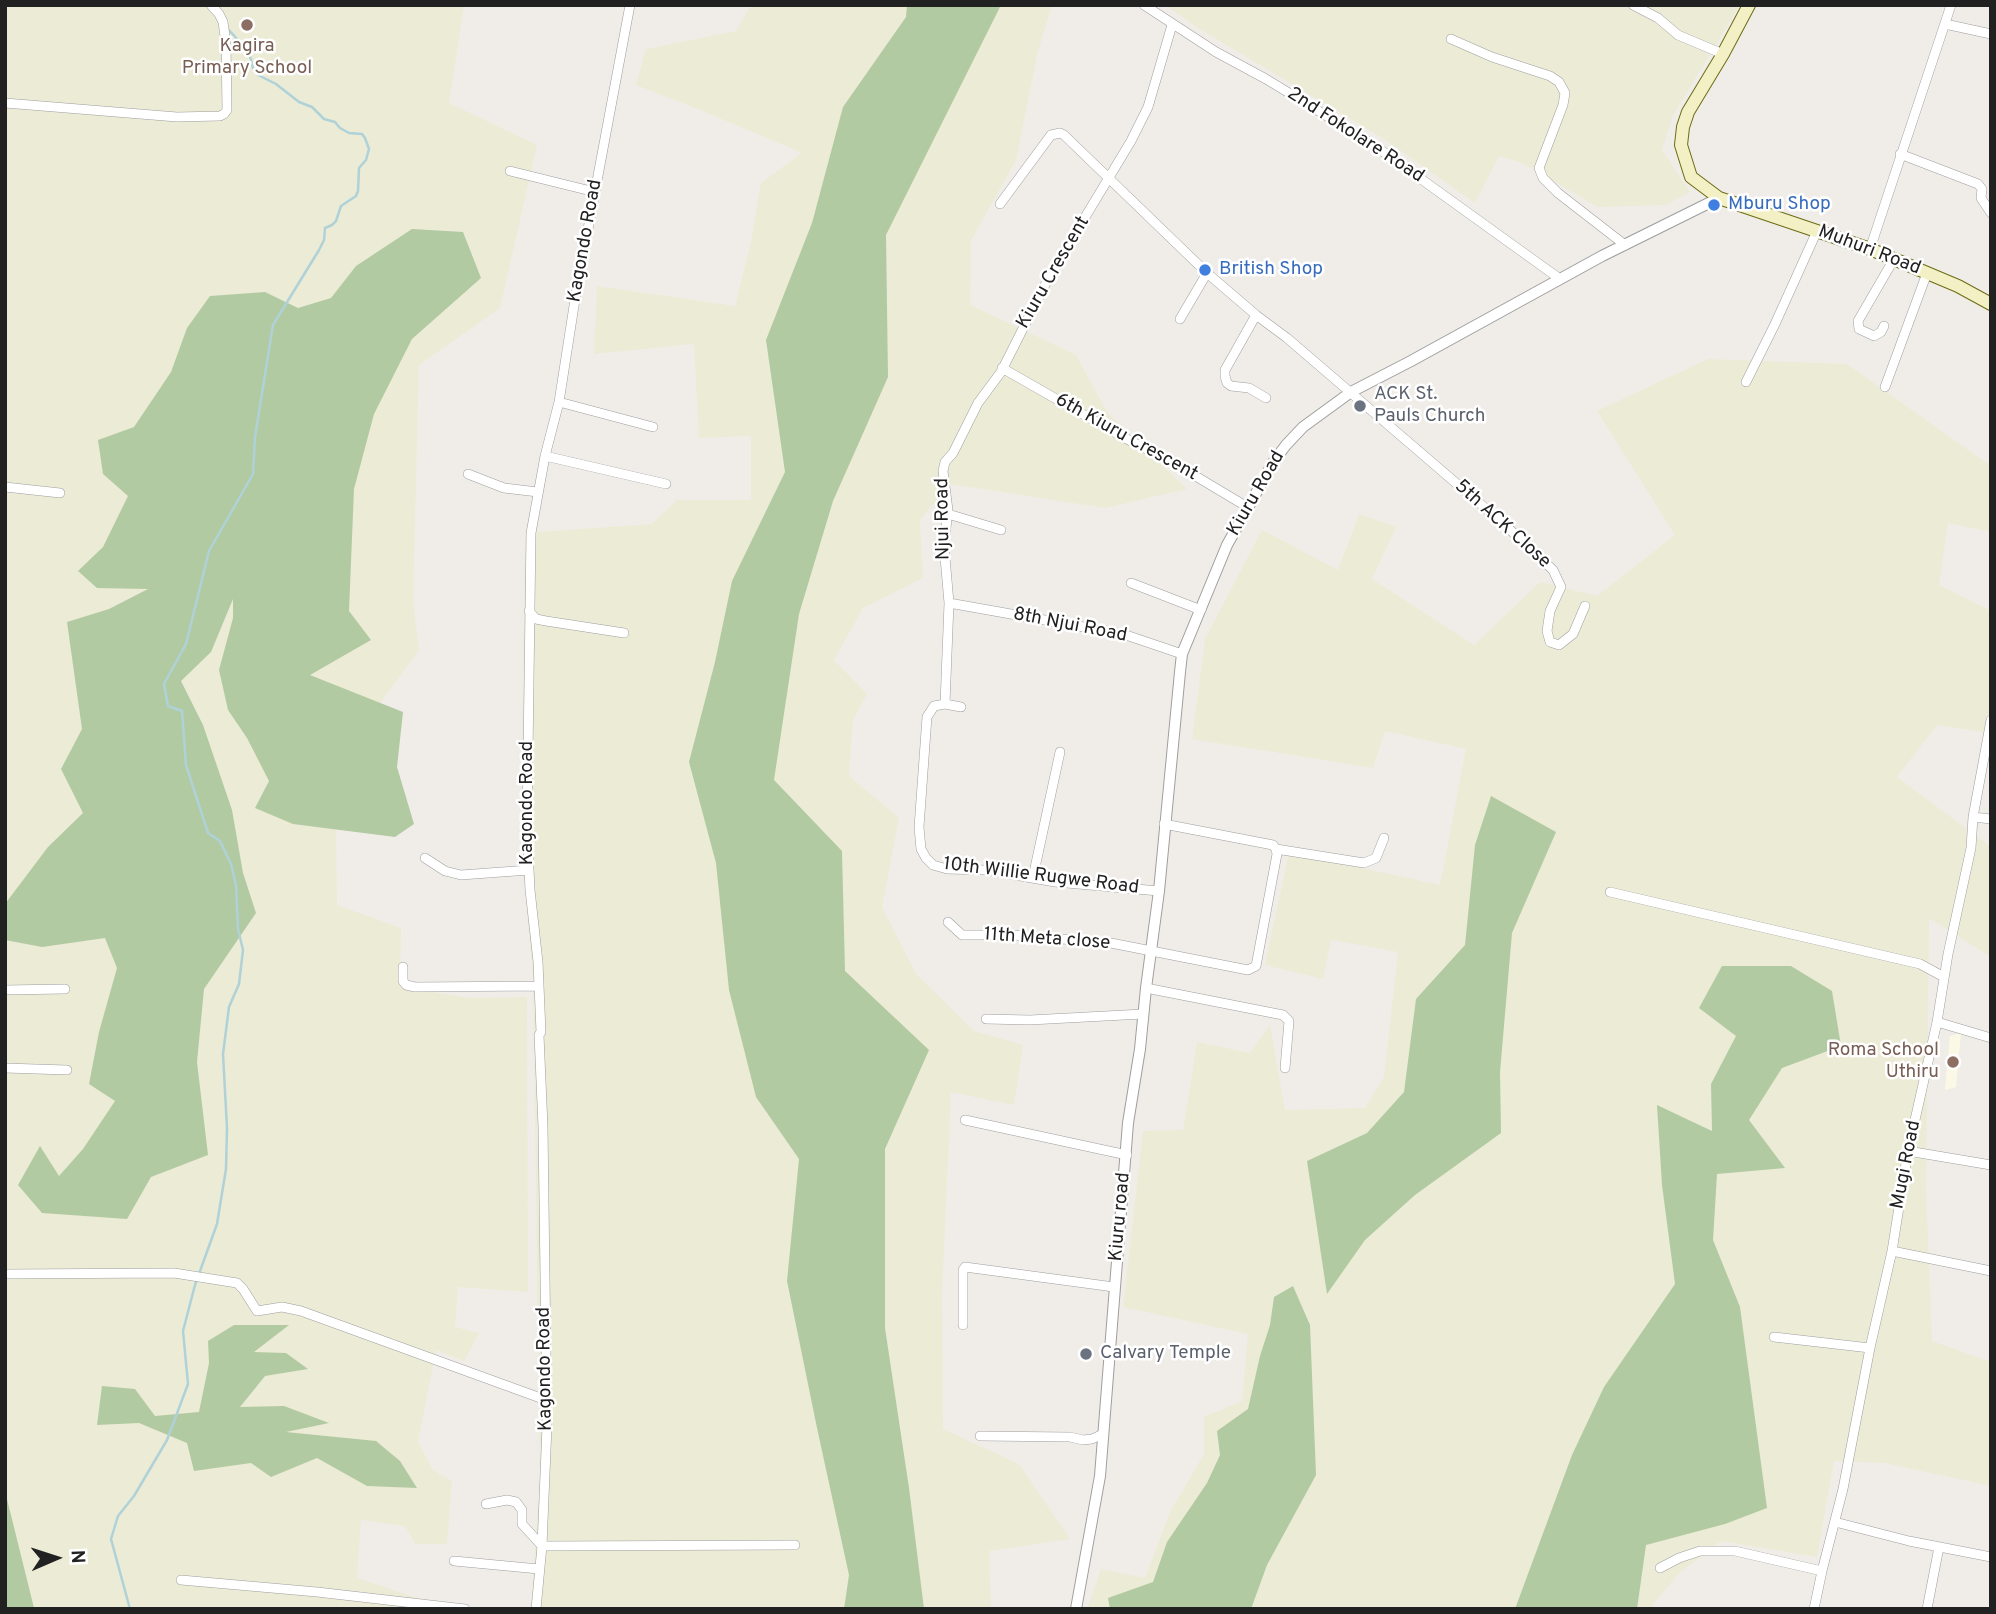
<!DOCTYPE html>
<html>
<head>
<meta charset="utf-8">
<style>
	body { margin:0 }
	#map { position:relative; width:1996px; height:1614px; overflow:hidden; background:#f0ede8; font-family:Overpass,sans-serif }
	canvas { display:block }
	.frame { position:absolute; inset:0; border:7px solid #212121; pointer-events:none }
	.north { position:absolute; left:21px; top:1523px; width:70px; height:70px; -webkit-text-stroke:5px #fff; paint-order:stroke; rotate:87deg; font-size:19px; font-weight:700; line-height:28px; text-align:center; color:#212121 }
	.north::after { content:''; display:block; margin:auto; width:24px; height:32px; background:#212121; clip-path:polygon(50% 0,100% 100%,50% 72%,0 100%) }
</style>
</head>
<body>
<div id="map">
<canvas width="1996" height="1614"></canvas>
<div class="frame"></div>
<div class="north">N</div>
</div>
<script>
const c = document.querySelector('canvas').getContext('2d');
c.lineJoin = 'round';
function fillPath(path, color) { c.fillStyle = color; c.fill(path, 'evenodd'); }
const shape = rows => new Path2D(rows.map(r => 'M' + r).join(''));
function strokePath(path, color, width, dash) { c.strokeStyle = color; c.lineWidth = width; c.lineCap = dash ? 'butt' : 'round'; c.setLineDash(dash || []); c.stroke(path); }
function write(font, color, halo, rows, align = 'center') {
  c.font = font + ' Overpass,sans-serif'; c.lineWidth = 5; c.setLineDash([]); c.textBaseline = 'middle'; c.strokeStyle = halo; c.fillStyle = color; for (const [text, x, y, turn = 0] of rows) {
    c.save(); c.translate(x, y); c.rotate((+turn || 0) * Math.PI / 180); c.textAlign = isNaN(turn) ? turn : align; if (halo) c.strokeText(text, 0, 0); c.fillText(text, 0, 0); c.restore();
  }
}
fillPath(shape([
	[1961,1033,1956,1087,1945,1090,1950,1036]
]), '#fbf9e6');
fillPath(shape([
	[5,5,464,5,449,103,537,145,500,308,419,365,413,600,419,650,379,705,336,823,337,905,401,928,400,987,470,998,527,997,528,1292,458,1287,455,1327,479,1333,464,1361,436,1350,418,1442,433,1470,452,1481,447,1544,415,1544,405,1526,361,1520,357,1578,450,1609,5,1609],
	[751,5,1052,5,1038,51,1016,160,971,241,970,305,1076,355,1107,412,1187,489,1105,508,950,484,920,520,923,578,863,608,834,660,867,694,853,720,849,776,899,818,882,907,916,974,974,1031,1023,1045,1014,1105,951,1092,942,1294,943,1429,1019,1464,1070,1539,989,1551,991,1609,531,1609,540,1477,533,978,521,843,525,533,652,524,677,500,751,500,751,436,699,438,694,344,594,354,597,286,735,306,751,242,761,183,802,153,698,109,636,85,646,49,736,31],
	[1165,5,1740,5,1673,115,1662,150,1690,192,1666,205,1598,207,1520,162,1499,156,1475,203,1384,139,1198,28],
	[1708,359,1847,364,1991,466,1991,532,1948,523,1939,585,1991,611,1991,733,1937,725,1897,777,1991,847,1991,957,1929,918,1926,1190,1932,1341,1991,1362,1991,1486,1885,1463,1834,1461,1817,1557,1721,1541,1678,1574,1653,1605,1655,1609,1087,1609,1101,1569,1145,1578,1170,1512,1204,1454,1204,1417,1242,1401,1248,1334,1123,1307,1143,1131,1183,1130,1197,1042,1250,1053,1270,1025,1285,1110,1365,1108,1384,1077,1398,952,1331,940,1323,979,1265,965,1289,852,1440,885,1466,749,1385,731,1373,768,1192,739,1205,639,1262,530,1338,570,1359,514,1396,527,1372,579,1474,645,1540,582,1597,596,1675,535,1597,411]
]), '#ecebd6');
fillPath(shape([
	[907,5,1001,5,886,235,888,377,833,501,799,614,774,780,842,851,845,971,929,1050,885,1149,885,1328,909,1488,924,1609,844,1609,849,1575,817,1428,787,1281,799,1159,756,1097,729,990,716,863,689,762,715,662,732,581,785,472,766,340,812,223,843,107,906,17],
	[412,229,463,232,481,278,412,339,374,414,354,489,349,611,371,640,310,675,403,712,397,767,414,824,395,837,293,824,255,808,269,781,247,738,228,710,219,670,233,618,233,599,211,652,181,681,203,725,232,810,243,873,256,913,204,989,197,1062,208,1155,151,1177,127,1219,42,1213,18,1185,40,1146,59,1176,83,1149,115,1101,89,1084,99,1032,117,968,105,938,42,947,5,940,5,904,48,847,83,813,61,769,82,729,67,622,109,609,148,589,97,588,78,571,103,547,128,496,103,474,98,440,134,427,171,372,187,328,210,296,265,292,298,308,331,298,356,266],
	[1491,796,1556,832,1512,933,1500,1072,1501,1133,1415,1195,1365,1240,1327,1294,1307,1161,1367,1133,1404,1092,1416,999,1465,945,1475,845],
	[1722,966,1791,966,1832,991,1841,1046,1782,1068,1749,1120,1785,1168,1717,1174,1713,1240,1740,1307,1767,1508,1725,1524,1646,1545,1637,1609,1515,1609,1572,1455,1604,1387,1675,1284,1662,1185,1657,1105,1712,1131,1711,1084,1736,1036,1699,1008],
	[1293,1286,1310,1325,1316,1475,1267,1565,1251,1609,1110,1609,1108,1598,1153,1582,1167,1542,1207,1483,1220,1455,1217,1431,1248,1409,1260,1356,1270,1325,1274,1297],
	[234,1325,289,1325,254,1352,286,1353,308,1369,265,1376,240,1407,284,1406,329,1423,286,1432,376,1441,400,1461,417,1488,367,1486,317,1458,271,1477,251,1463,194,1471,187,1443,139,1423,97,1425,102,1386,135,1389,155,1416,199,1412,209,1363,208,1341],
	[5,1491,34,1608,34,1609,5,1609]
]), '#b2caa2');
strokePath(shape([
	[130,1609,111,1539,118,1516,134,1496,167,1440,188,1384,183,1331,195,1285,217,1224,226,1169,227,1128,223,1054,229,1007,239,984,243,950,238,929,236,885,231,864,220,841,208,833,186,765,182,711,168,706,164,684,186,644,209,551,253,474,255,437,273,325,319,250,324,240,325,228,332,225,336,221,341,206,356,196,358,191,359,168,366,160,369,149,365,138,362,134,349,133,340,128,335,122,324,119,312,107,299,102,276,84,258,75,253,68,249,52,227,28]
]), '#afd2d8', 2.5);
const minor = shape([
	[1144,5,1216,52,1266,79,1371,143,1560,279],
	[1633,5,1658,18,1678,35,1723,54],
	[1945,24,1991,34],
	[1172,25,1148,107,1131,141,1049,277,1001,372,978,403,953,453,945,462,943,471,948,510,944,546,949,603,1123,634,1182,654],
	[1451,39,1492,57,1550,76,1559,82,1565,93,1563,105,1539,168,1543,178,1558,193,1625,245],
	[5,103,177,117,220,116,224,114,227,110,226,43,223,22,219,14,211,5],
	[1900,154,1978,184,1982,189,1981,198,1991,213],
	[510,171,595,192],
	[1000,204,1051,135,1060,133,1064,135,1207,273,1256,315,1287,338,1506,526,1553,570,1561,587,1550,611,1547,631,1550,642,1559,645,1573,634,1585,606],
	[1870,249,1951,5],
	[1256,315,1225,370,1225,376,1227,383,1231,386,1249,388,1266,398],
	[1180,319,1207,273],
	[1884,326,1881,332,1874,336,1859,329,1858,321,1894,259],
	[1002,368,1121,436,1172,462,1249,508],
	[1746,382,1775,324,1817,231],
	[1885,387,1927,273],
	[559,402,653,427],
	[545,456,666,484],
	[468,474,504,488,538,492],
	[5,487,60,493],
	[948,514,1001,530],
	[1131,583,1201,610],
	[949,603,945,704,961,707],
	[529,611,536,619,546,621,624,633],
	[945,704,934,706,927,717,919,827,921,849,926,858,933,865,947,869,986,870,1055,882,1159,891],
	[1973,817,1991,819],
	[1276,849,1364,863,1376,858,1384,838],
	[425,858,445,871,461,875,529,870],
	[1033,877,1060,752],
	[1610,892,1920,964,1944,977],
	[948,922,962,935,1013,935,1111,943,1248,970,1256,966,1277,854,1276,849,1273,845,1164,824],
	[403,967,403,981,406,985,415,987,539,986],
	[1146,988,1283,1015,1289,1021,1285,1068],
	[5,990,65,989],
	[986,1019,1030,1020,1143,1014],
	[1937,1022,1991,1038],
	[5,1068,67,1070],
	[965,1120,1127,1155],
	[1908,1151,1991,1165],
	[1892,1251,1991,1271],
	[5,1274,174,1273,237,1283,243,1289,257,1311,282,1307,301,1311,546,1400],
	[963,1325,963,1270,965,1267,1114,1287],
	[1774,1337,1870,1348],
	[980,1436,1070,1437,1083,1440,1092,1439,1103,1434],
	[486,1504,507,1500,516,1502,522,1510,522,1524,542,1546,795,1545],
	[1835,1522,1909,1541,1991,1557],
	[454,1561,539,1569],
	[1660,1568,1679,1558,1700,1551,1735,1551,1822,1571],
	[181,1580,317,1592,465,1609],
	[536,1609,542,1546,547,1426,543,1127,539,1035,541,1032,538,962,530,890,527,828,531,533,545,456,559,402,576,293,630,5],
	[1814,1609,1822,1571,1843,1489,1870,1348,1892,1251,1908,1151,1937,1022,1948,954,1971,848,1973,817,1991,720],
	[1927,1609,1939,1547]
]);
const tertiary = shape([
	[1076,1609,1100,1476,1128,1123,1140,1049,1146,988,1159,891,1180,672,1182,654,1227,545,1274,461,1286,445,1303,427,1351,392,1411,361,1602,256,1719,198]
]);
const secondary = shape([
	[1749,5,1723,54,1688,112,1683,127,1681,145,1691,177,1719,198,1870,249,1958,286,1991,304]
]);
strokePath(minor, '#9e9e9e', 10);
strokePath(tertiary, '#9e9e9e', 12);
strokePath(secondary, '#6b6c13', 14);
strokePath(minor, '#fff', 9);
strokePath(tertiary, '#fff', 10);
strokePath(secondary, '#f2f0c4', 12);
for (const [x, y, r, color] of [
	[247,25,7,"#8d6e63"],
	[1714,205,7,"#3f7fe0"],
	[1205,270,7,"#3f7fe0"],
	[1360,406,7,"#6b7280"],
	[1953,1062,7,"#8d6e63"],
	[1086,1354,7,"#6b7280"]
]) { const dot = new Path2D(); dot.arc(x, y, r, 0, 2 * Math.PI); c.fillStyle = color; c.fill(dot); strokePath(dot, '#fff', 2.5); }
write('19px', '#785e54', '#fff', [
	["Kagira",247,47],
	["Primary School",247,69],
	["Roma School",1939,1051,"right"],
	["Uthiru",1939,1073,"right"]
]);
write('19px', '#212121', '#fff', [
	["2nd Fokolare Road",1355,136,33],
	["Kagondo Road",586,241,-80],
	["Muhuri Road",1869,251,21],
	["Kiuru Crescent",1054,273,-60],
	["6th Kiuru Crescent",1126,438,29],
	["Kiuru Road",1257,494,-60],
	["Njui Road",944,519,-91],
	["5th ACK Close",1502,525,42],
	["8th Njui Road",1070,626,11],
	["Kagondo Road",528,803,-90],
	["10th Willie Rugwe Road",1041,877,7],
	["11th Meta close",1047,940,4],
	["Mugi Road",1907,1165,-79],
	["Kiuru road",1121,1217,-85],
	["Kagondo Road",546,1369,-91]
]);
write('19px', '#366cbe', '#fff', [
	["Mburu Shop",1728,205],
	["British Shop",1219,270]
], 'left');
write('19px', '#5b616d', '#fff', [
	["ACK St.",1374,395],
	["Pauls Church",1374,417],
	["Calvary Temple",1100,1354]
], 'left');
</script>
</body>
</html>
